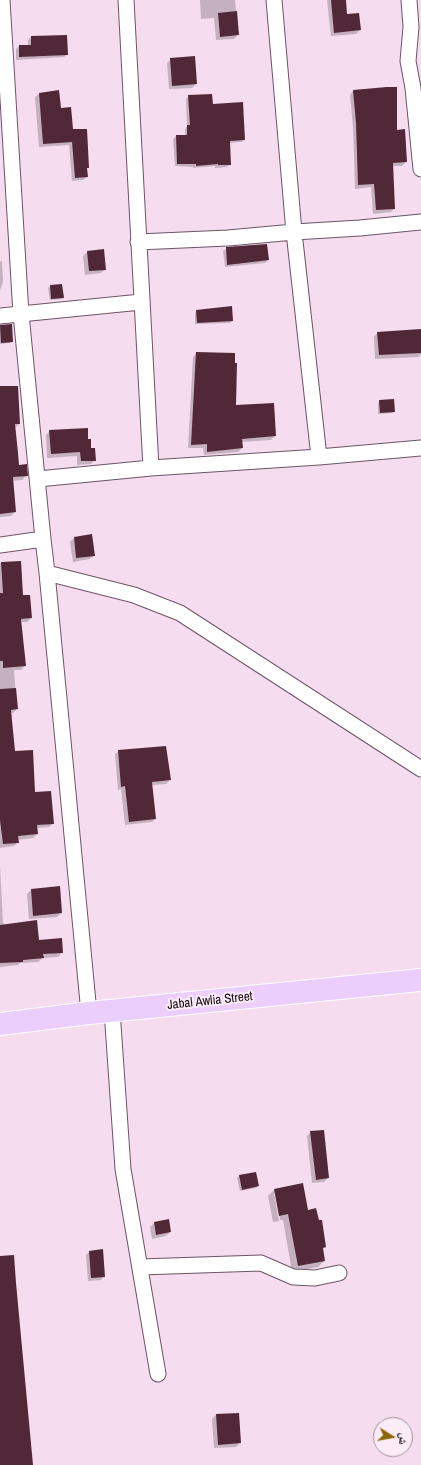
<!DOCTYPE html>
<html>
<head>
<meta charset="utf-8">
<style>
	body { margin:0 }
	#map { position:relative; width:421px; height:1465px; overflow:hidden; background:#f6dcef; font-family:"Archivo Narrow","Noto Naskh Arabic",sans-serif }
	canvas { display:block }
	.north { position:absolute; left:373px; top:1417px; width:40px; height:40px; box-sizing:border-box; background:#fcecf8; border:1px solid #9f929c; border-radius:50%; rotate:101deg; font-size:11px; font-weight:700; line-height:16px; text-align:center; color:#140b12 }
	.north::after { content:''; display:block; margin:auto; width:14px; height:18px; background:#8a6706; clip-path:polygon(50% 0,100% 100%,50% 72%,0 100%) }
</style>
</head>
<body>
<div id="map">
<canvas width="421" height="1465"></canvas>
<div class="north">ش</div>
</div>
<script>
const c = document.querySelector('canvas').getContext('2d');
c.lineJoin = 'round';
function fillPath(path, color) { c.fillStyle = color; c.fill(path, 'evenodd'); }
const shape = rows => new Path2D(rows.map(r => 'M' + r).join(''));
function strokePath(path, color, width, dash) { c.strokeStyle = color; c.lineWidth = width; c.lineCap = dash ? 'butt' : 'round'; c.setLineDash(dash || []); c.stroke(path); }
function write(font, color, halo, rows, align = 'center') {
  c.font = font + ' "Archivo Narrow",sans-serif'; c.lineWidth = 4; c.setLineDash([]); c.textBaseline = 'middle'; c.strokeStyle = halo; c.fillStyle = color; for (const [text, x, y, turn = 0] of rows) {
    c.save(); c.translate(x, y); c.rotate((+turn || 0) * Math.PI / 180); c.textAlign = isNaN(turn) ? turn : align; if (halo) c.strokeText(text, 0, 0); c.fillText(text, 0, 0); c.restore();
  }
}
fillPath(shape([
	[200,0,235,0,238,34,234,39,216,40,214,18,201,19],
	[327,0,345,0,346,15,360,30,356,34,331,36],
	[31,37,67,54,64,57,16,60,16,49,19,46,28,46,28,40],
	[171,59,196,84,192,88,169,89,167,63],
	[353,91,396,131,406,162,402,166,392,166,394,209,391,212,373,214,371,187,355,189,353,127,350,95],
	[59,92,60,109,72,130,86,169,87,177,83,180,72,181,69,145,39,147,35,97,39,94],
	[189,96,212,105,244,140,241,142,229,143,230,164,227,167,215,168,215,166,193,168,193,167,175,166,173,139,176,136,185,136,185,129,187,126,186,99],
	[227,248,268,260,265,263,225,267,223,251],
	[87,252,105,269,101,273,85,275,83,256],
	[2,261,3,282,0,290,0,262],
	[50,286,62,298,61,299,50,300,48,288],
	[197,311,232,321,230,323,195,324,195,313],
	[11,325,12,341,10,343,0,344,0,326],
	[421,330,421,354,419,357,375,359,374,336,378,333],
	[197,353,235,406,275,436,271,440,241,442,242,448,238,452,204,455,203,448,188,448,193,357],
	[0,387,19,424,15,428,18,466,26,476,22,480,12,481,15,512,11,516,0,517],
	[380,401,394,411,392,413,378,414,378,403],
	[50,431,87,440,95,460,91,464,77,465,77,456,47,458,46,435],
	[74,538,94,555,90,559,73,562,70,542],
	[21,562,22,596,31,618,27,622,20,622,25,666,21,670,14,670,17,709,13,713,10,713,14,752,34,793,53,823,49,827,37,828,37,834,33,838,17,840,18,842,14,846,0,848,0,563],
	[119,751,170,780,166,784,152,785,155,819,152,822,125,825,121,789,118,790,115,754],
	[0,866,3,923,4,923,5,926,62,952,58,957,43,958,38,962,20,963,18,965,0,967],
	[59,887,61,913,57,917,29,919,27,894,31,890],
	[311,1132,328,1178,324,1182,312,1183,307,1136],
	[256,1173,258,1186,256,1188,240,1191,237,1178,239,1176],
	[274,1190,307,1211,325,1246,322,1250,324,1261,318,1267,292,1272,283,1220,280,1220,276,1193,274,1193,279,1221,273,1222,268,1196],
	[154,1223,170,1232,166,1236,152,1239,150,1227],
	[89,1252,104,1276,101,1280,88,1281,86,1255],
	[238,1414,240,1443,236,1447,214,1448,212,1419,216,1415]
]), '#0003');
fillPath(shape([
	[331,0,346,0,347,14,359,13,361,30,334,33],
	[237,11,239,35,220,37,218,13],
	[67,35,68,55,19,57,19,45,31,45,31,36],
	[195,56,197,84,172,86,170,58],
	[387,87,397,87,397,130,405,129,407,162,393,163,395,209,376,210,374,184,358,185,356,123,353,90],
	[59,90,61,108,71,107,73,129,87,129,89,168,87,168,88,177,75,178,72,142,43,144,39,93],
	[212,94,213,104,243,102,245,140,230,141,231,165,218,165,218,164,196,166,196,164,177,164,176,135,187,135,187,125,190,125,188,95],
	[267,244,269,260,227,265,226,247],
	[104,249,106,270,89,271,87,251],
	[62,284,64,298,51,299,50,285],
	[232,306,233,321,197,323,196,310],
	[12,324,13,342,1,343,0,325],
	[421,329,421,353,379,355,377,332],
	[196,352,235,353,235,363,237,363,236,405,274,403,276,436,242,439,243,448,207,452,207,444,191,445],
	[0,386,18,386,20,424,15,424,18,453,19,465,27,464,28,476,13,477,16,512,0,514],
	[394,399,395,412,380,413,379,400],
	[88,428,88,439,91,439,91,448,95,448,96,461,81,461,80,452,51,454,49,430],
	[92,534,95,556,76,558,74,537],
	[21,561,23,595,30,595,32,618,21,619,26,666,3,668,3,661,0,661,0,593,3,593,1,562],
	[16,688,18,709,11,710,15,751,33,750,35,792,51,791,54,824,37,825,38,834,18,836,19,843,3,844,0,820,0,689],
	[166,746,171,780,152,782,156,819,129,822,125,786,121,787,118,750],
	[60,886,62,913,33,916,31,889],
	[37,920,39,940,62,938,63,953,43,954,44,958,23,960,23,962,0,963,0,925],
	[324,1130,329,1178,316,1180,310,1131],
	[256,1172,259,1186,242,1190,239,1175],
	[303,1183,308,1210,316,1208,319,1220,322,1220,326,1247,323,1248,325,1261,298,1266,288,1214,279,1216,274,1189],
	[169,1219,171,1232,156,1235,154,1222],
	[103,1249,105,1277,91,1278,89,1251],
	[14,1255,16,1283,33,1465,0,1465,0,1256],
	[239,1413,241,1443,218,1445,216,1414]
]), '#512837');
const minor = shape([
	[2,0,21,314,43,539,47,573,89,1013],
	[126,0,151,468],
	[274,0,294,232,319,457],
	[409,0,411,27,408,61,413,88,421,169],
	[138,242,228,238,294,232,360,228,421,222],
	[0,316,141,302],
	[38,479,151,468,319,457,421,448],
	[0,545,43,539],
	[47,573,134,595,180,613,421,769],
	[112,1010,123,1169,158,1374],
	[140,1267,261,1263,293,1277,315,1278,339,1273]
]);
const trunk = shape([
	[0,1024,89,1013,421,980]
]);
strokePath(minor, '#6b5566', 17);
strokePath(trunk, '#fff', 24);
strokePath(minor, '#fff', 15);
strokePath(trunk, '#eccefc', 22);
write('13px', '#140b12', '#fcecf8', [
	["Jabal Awlia Street",210,1001,-6]
]);
</script>
</body>
</html>
